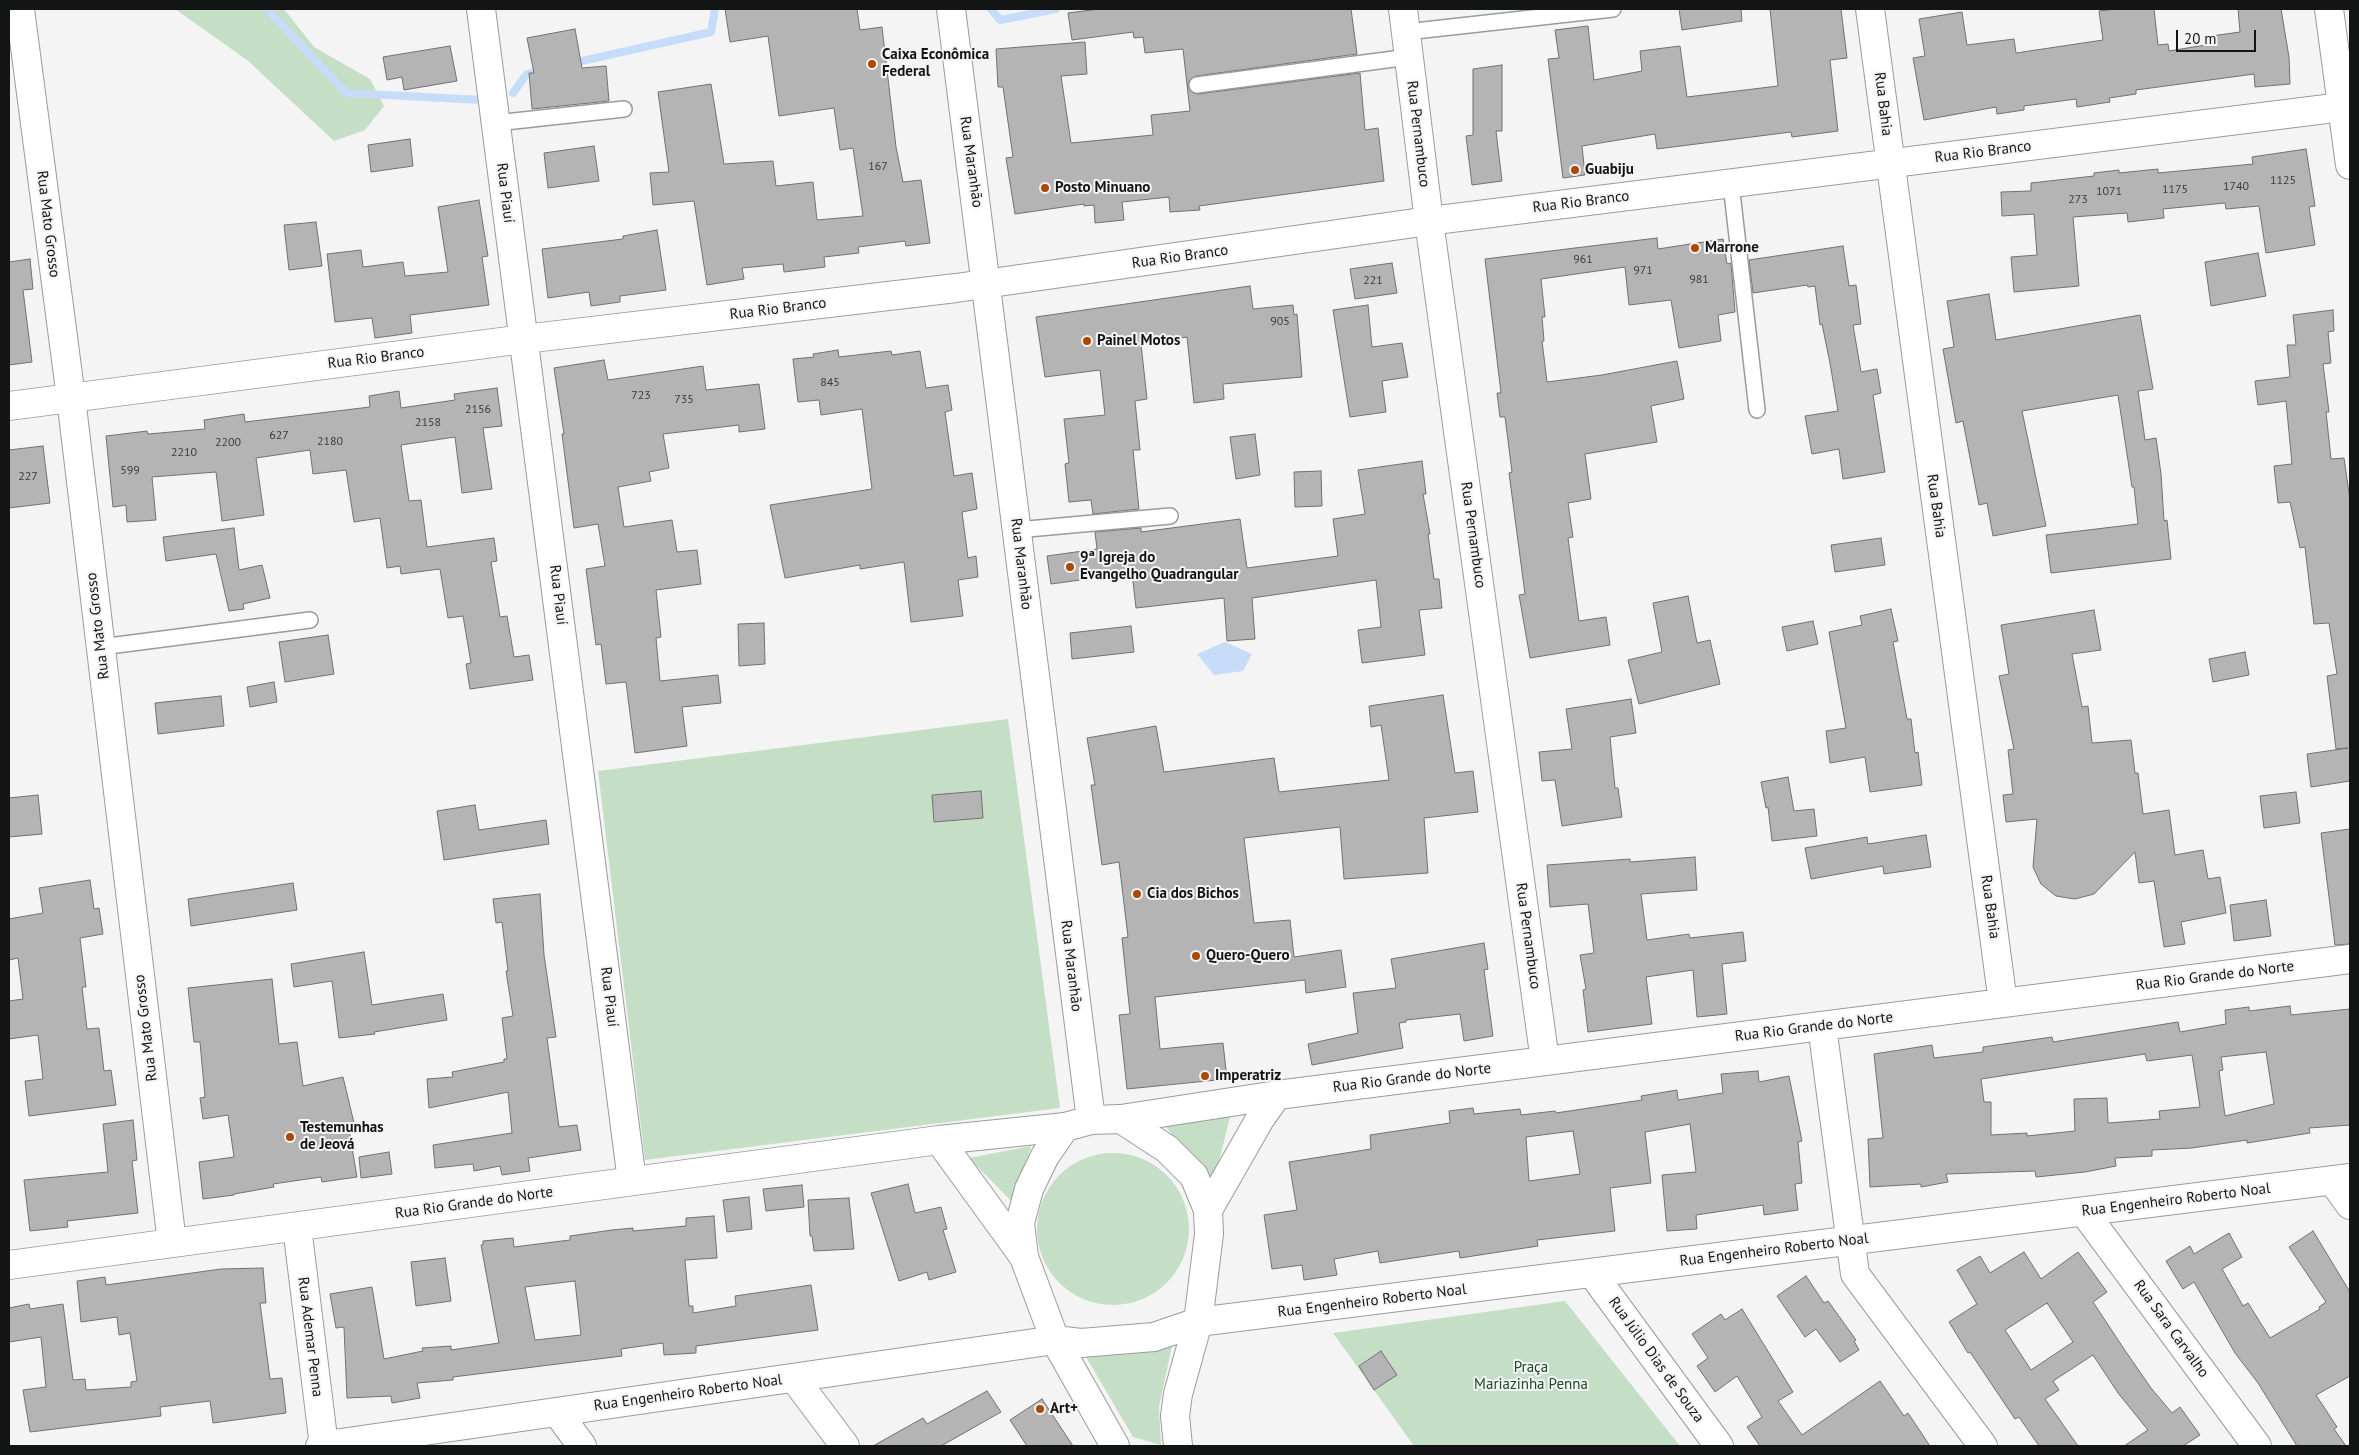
<!DOCTYPE html>
<html>
<head>
<meta charset="utf-8">
<style>
	body { margin:0 }
	#map { position:relative; width:2359px; height:1455px; overflow:hidden; background:#f4f4f5; font-family:"PT Sans",sans-serif }
	canvas { display:block }
	.frame { position:absolute; inset:0; border:10px solid #131414; pointer-events:none }
	.scale { position:absolute; left:2176px; top:30px; width:80px; height:22px; box-sizing:border-box; border:2px solid #131414; border-top:0; padding-left:6px; font-size:15px; line-height:18px; white-space:nowrap; color:#131414; -webkit-text-stroke:4px #f4f4f5; paint-order:stroke }
</style>
</head>
<body>
<div id="map">
<canvas width="2359" height="1455"></canvas>
<div class="frame"></div>
<div class="scale">20 m</div>
</div>
<script>
const c = document.querySelector('canvas').getContext('2d');
c.lineJoin = 'round';
function fillPath(path, color) { c.fillStyle = color; c.fill(path, 'evenodd'); }
const shape = rows => new Path2D(rows.map(r => 'M' + r).join(''));
function strokePath(path, color, width, dash) { c.strokeStyle = color; c.lineWidth = width; c.lineCap = dash ? 'butt' : 'round'; c.setLineDash(dash || []); c.stroke(path); }
function write(font, color, halo, rows, align = 'center') {
  c.font = font + ' "PT Sans",sans-serif'; c.lineWidth = 4; c.setLineDash([]); c.textBaseline = 'middle'; c.strokeStyle = halo; c.fillStyle = color; for (const [text, x, y, turn = 0] of rows) {
    c.save(); c.translate(x, y); c.rotate((+turn || 0) * Math.PI / 180); c.textAlign = isNaN(turn) ? turn : align; if (halo) c.strokeText(text, 0, 0); c.fillText(text, 0, 0); c.restore();
  }
}
fillPath(shape([
	[175,9,284,9,314,47,370,79,384,106,365,130,334,141,247,60],
	[1008,719,1060,1108,645,1160,598,771],
	[1231,1113,1213,1186,1162,1122],
	[1031,1146,1015,1205,969,1158],
	'1037 1229a76 76 0 1 1 152 0a76 76 0 1 1-152 0Z',
	[1565,1301,1680,1446,1414,1446,1333,1333],
	[1172,1346,1159,1407,1161,1445,1133,1437,1086,1357]
]), '#c5dfc6');
fillPath(shape([
	[1225,642,1252,654,1243,671,1214,675,1197,654]
]), '#c6dcf9');
strokePath(shape([
	[267,9,346,93,483,100],
	[991,9,1000,20,1056,9],
	[573,63,711,32,715,9],
	[513,93,526,75,542,69]
]), '#c6dcf9', 8);
const building = shape([
	[725,9,857,9,860,30,882,27,896,147,903,182,921,180,930,243,906,246,905,241,858,247,859,253,824,257,825,267,784,272,783,264,742,268,744,279,707,285,694,201,653,205,650,173,669,172,658,92,711,84,724,164,773,161,776,186,813,182,817,220,863,216,853,148,840,150,834,108,779,116,768,36,730,42,725,9],
	[1099,9,1351,9,1357,54,1196,76,1189,81,1188,87,1193,93,1198,94,1360,73,1365,130,1378,128,1384,181,1199,206,1200,210,1170,212,1169,197,1122,202,1124,220,1095,223,1094,205,1084,206,1084,204,1015,214,1006,158,1013,157,1003,87,998,87,996,49,1085,42,1087,74,1061,76,1071,143,1153,135,1151,115,1190,111,1183,49,1145,53,1143,37,1134,38,1133,32,1072,40,1068,13,1099,9],
	[1679,9,1741,9,1742,21,1682,30,1679,9],
	[1770,9,1841,9,1847,58,1830,60,1838,131,1792,137,1791,132,1657,149,1655,134,1582,146,1585,175,1563,178,1548,59,1559,58,1555,30,1588,26,1594,80,1642,71,1640,51,1680,46,1687,97,1778,86,1770,9],
	[2116,9,2154,9,2158,45,2168,44,2169,51,2212,44,2211,36,2240,32,2238,9,2281,9,2289,57,2290,84,2255,87,2254,74,2136,90,2136,94,2109,98,2110,102,2077,107,2076,99,2024,106,2024,110,1997,114,1996,107,1924,120,1913,58,1925,56,1919,19,1962,12,1967,45,2014,39,2016,53,2103,40,2099,11,2116,9],
	[575,29,582,68,606,66,609,101,532,109,529,73,534,73,527,38,575,29],
	[450,46,457,81,404,90,402,77,387,80,383,57,450,46],
	[1502,65,1502,131,1496,131,1502,181,1472,185,1466,136,1473,135,1473,69,1502,65],
	[410,139,413,166,371,172,368,145,410,139],
	[594,146,599,181,548,188,544,153,594,146],
	[2306,149,2315,206,2309,207,2315,245,2266,253,2259,206,2226,209,2225,203,2163,209,2164,218,2128,222,2127,213,2073,217,2079,286,2014,292,2011,257,2037,255,2034,214,2002,216,2001,192,2031,191,2031,183,2094,176,2094,173,2119,170,2119,173,2158,169,2158,173,2253,164,2252,157,2306,149],
	[479,200,488,256,482,257,489,305,410,315,412,333,375,338,372,318,335,322,327,254,361,250,363,267,403,262,405,276,448,272,438,207,479,200],
	[316,222,322,266,289,270,284,225,316,222],
	[657,230,666,290,620,296,620,302,591,306,589,292,548,298,542,249,623,239,623,236,657,230],
	[1657,238,1658,249,1723,239,1727,264,1731,263,1735,312,1718,315,1721,341,1679,348,1671,300,1629,305,1625,267,1541,279,1545,317,1542,317,1544,341,1542,341,1547,382,1602,375,1677,361,1684,399,1651,406,1657,442,1585,454,1591,499,1568,503,1573,537,1568,538,1579,621,1606,617,1610,645,1530,658,1519,595,1525,594,1509,473,1512,472,1505,417,1500,417,1497,393,1501,393,1485,259,1657,238],
	[1843,246,1849,286,1856,285,1861,324,1853,325,1861,372,1877,369,1881,393,1873,395,1885,472,1843,479,1839,449,1812,454,1805,416,1838,411,1830,363,1822,324,1820,325,1815,286,1808,287,1807,285,1753,293,1749,260,1843,246],
	[2258,253,2266,296,2211,306,2205,262,2258,253],
	[30,259,33,289,23,290,32,362,9,365,9,262,30,259],
	[1392,263,1397,293,1355,299,1350,269,1392,263],
	[1250,286,1253,309,1293,305,1294,315,1297,314,1302,377,1223,384,1224,399,1194,403,1187,337,1141,344,1147,399,1135,401,1140,450,1133,450,1139,509,1093,514,1091,500,1069,502,1065,464,1069,463,1064,419,1105,415,1100,370,1045,377,1036,317,1250,286],
	[1989,294,1996,340,2140,315,2153,389,2138,391,2145,440,2156,438,2161,474,2164,521,2167,520,2171,559,2051,573,2046,535,2138,524,2134,487,2132,487,2118,395,2022,411,2046,526,1993,536,1987,503,1979,505,1963,421,1956,423,1943,349,1954,347,1947,301,1989,294],
	[1368,305,1372,347,1402,343,1408,377,1382,381,1386,412,1350,417,1333,310,1368,305],
	[2333,310,2334,331,2328,332,2331,363,2323,364,2329,412,2326,412,2331,459,2344,458,2350,500,2350,781,2311,787,2307,754,2348,748,2336,749,2327,676,2337,674,2329,623,2314,624,2305,547,2300,548,2290,502,2278,503,2274,466,2292,464,2286,401,2258,405,2255,381,2290,377,2287,345,2296,345,2293,315,2333,310],
	[838,350,839,357,891,351,892,355,920,351,926,388,948,385,952,410,945,412,954,476,972,473,977,509,962,512,968,558,976,556,978,577,958,580,963,616,911,622,904,562,860,569,860,565,785,578,770,505,872,489,862,409,821,415,819,400,798,402,793,359,814,357,813,354,838,350],
	[604,360,608,380,703,366,706,390,759,384,765,429,739,432,739,425,663,434,669,468,649,472,651,481,618,487,624,527,672,520,677,552,697,550,701,584,656,590,661,637,656,638,660,681,718,675,721,703,682,707,687,746,635,753,626,682,606,684,601,644,596,645,586,569,605,566,598,524,574,528,562,434,564,434,554,368,604,360],
	[497,388,502,426,483,428,492,489,462,493,455,437,401,445,409,501,421,500,427,547,494,538,497,561,491,562,500,617,507,616,514,657,529,655,533,680,470,689,466,664,471,663,463,616,448,618,440,569,401,574,400,566,387,568,380,518,354,522,346,470,313,474,310,450,256,458,264,515,222,521,216,472,152,477,156,520,127,522,126,505,113,507,106,436,147,431,148,434,205,429,204,420,244,414,245,422,370,407,369,396,399,391,401,408,455,400,454,394,497,388],
	[1255,434,1260,475,1236,479,1230,437,1255,434],
	[43,446,50,503,9,508,9,450,43,446],
	[1422,461,1426,494,1423,494,1430,534,1428,534,1434,579,1439,579,1442,608,1419,610,1425,655,1362,663,1358,630,1381,627,1376,580,1252,598,1255,639,1227,641,1224,598,1136,608,1132,573,1051,584,1047,556,1097,549,1095,532,1141,528,1141,532,1240,519,1247,568,1338,556,1333,519,1365,514,1358,470,1422,461],
	[1321,471,1322,506,1295,507,1294,472,1321,471],
	[234,528,239,570,262,565,270,598,243,604,244,609,229,611,216,554,166,561,163,537,234,528],
	[1881,538,1885,565,1835,572,1831,545,1881,538],
	[1688,596,1697,643,1710,640,1720,684,1639,704,1628,660,1662,652,1653,603,1688,596],
	[1891,609,1898,641,1893,642,1907,719,1911,719,1915,753,1918,752,1922,785,1870,792,1865,757,1830,763,1826,731,1846,728,1829,632,1862,625,1860,616,1891,609],
	[2094,610,2101,650,2072,654,2082,707,2088,706,2092,743,2131,740,2135,773,2138,773,2143,814,2169,810,2175,855,2203,850,2208,879,2220,877,2226,913,2181,922,2185,944,2164,947,2154,881,2139,883,2135,852,2094,894,2075,899,2056,896,2041,884,2033,867,2037,819,2006,822,2003,795,2013,794,2008,750,2014,749,1999,676,2009,674,2001,625,2094,610],
	[1813,621,1818,644,1787,651,1782,627,1813,621],
	[764,623,765,664,739,666,738,624,764,623],
	[1131,626,1134,652,1072,659,1070,633,1131,626],
	[328,635,334,674,285,682,279,642,328,635],
	[2245,652,2249,675,2213,682,2209,659,2245,652],
	[274,682,277,702,250,707,247,687,274,682],
	[1443,695,1455,773,1473,771,1478,812,1424,818,1428,873,1344,879,1340,827,1244,838,1254,923,1290,920,1294,957,1341,950,1346,987,1306,993,1305,980,1155,997,1160,1049,1223,1043,1227,1079,1127,1089,1119,1015,1130,1014,1122,938,1128,937,1119,862,1102,865,1091,785,1095,785,1087,738,1156,726,1164,772,1274,758,1279,792,1389,780,1381,725,1371,727,1369,706,1443,695],
	[221,696,224,726,158,734,155,703,221,696],
	[1631,699,1636,733,1610,737,1615,788,1618,788,1622,817,1562,826,1555,780,1542,781,1539,752,1572,749,1566,709,1631,699],
	[1788,777,1794,811,1814,809,1817,836,1772,841,1768,807,1766,808,1761,782,1788,777],
	[981,791,983,818,934,822,932,795,981,791],
	[2296,792,2300,823,2264,828,2260,796,2296,792],
	[38,795,42,834,9,837,9,798,38,795],
	[475,805,479,830,546,820,549,844,444,860,437,811,475,805],
	[2350,829,2350,944,2335,945,2321,833,2350,829],
	[1926,835,1931,867,1884,874,1883,866,1811,879,1805,848,1867,837,1868,844,1926,835],
	[1695,857,1697,890,1641,894,1647,940,1689,934,1690,938,1743,932,1746,961,1722,964,1727,1014,1697,1017,1693,970,1646,977,1652,1024,1588,1032,1583,990,1586,989,1580,955,1594,953,1588,904,1550,907,1547,865,1630,859,1630,862,1695,857],
	[90,880,94,909,99,908,103,934,80,938,86,987,82,987,87,1029,99,1028,104,1071,111,1070,116,1105,29,1116,25,1081,43,1079,38,1035,9,1039,9,1001,23,999,18,958,9,960,9,919,43,913,39,888,90,880],
	[293,883,297,910,191,926,188,899,293,883],
	[540,894,544,955,556,1037,547,1038,559,1127,577,1125,581,1150,528,1158,530,1171,502,1175,500,1166,474,1171,473,1164,435,1168,433,1145,512,1133,508,1092,429,1108,427,1079,453,1077,452,1072,504,1062,504,1059,507,1059,502,1018,513,1016,506,971,508,971,502,922,496,923,493,899,540,894],
	[2266,900,2271,936,2234,941,2230,905,2266,900],
	[1484,943,1488,969,1484,970,1493,1036,1464,1041,1460,1014,1406,1020,1406,1022,1399,1023,1403,1048,1312,1065,1308,1044,1358,1033,1353,993,1396,988,1391,959,1484,943],
	[364,952,372,1005,443,994,447,1020,374,1032,375,1034,339,1038,332,981,294,987,291,964,364,952],
	[272,979,279,1044,297,1042,303,1086,343,1077,354,1123,348,1124,357,1177,322,1182,321,1177,273,1184,274,1187,234,1194,234,1195,203,1199,199,1162,234,1157,228,1115,203,1119,200,1098,205,1097,200,1042,194,1042,188,988,272,979],
	[2290,1006,2291,1015,2350,1009,2350,1125,2309,1128,2310,1133,2247,1143,2247,1140,2192,1148,2152,1150,2152,1156,2115,1158,2116,1166,2085,1172,2036,1177,2035,1171,1946,1174,1948,1182,1921,1187,1921,1184,1870,1187,1868,1139,1883,1138,1874,1054,1932,1045,1934,1058,1983,1052,1983,1047,2052,1037,2053,1042,2178,1022,2180,1032,2226,1024,2225,1010,2249,1007,2249,1011,2290,1006],
	[2266,1052,2274,1104,2225,1116,2219,1071,2223,1070,2221,1057,2266,1052],
	[2145,1054,2147,1061,2192,1055,2200,1107,2159,1111,2160,1119,2108,1123,2107,1098,2074,1099,2075,1131,2027,1136,2027,1133,1991,1135,1991,1102,1984,1102,1981,1079,2145,1054],
	[1758,1071,1759,1082,1789,1076,1802,1141,1798,1142,1802,1183,1795,1184,1798,1210,1764,1215,1763,1205,1696,1215,1697,1229,1667,1231,1662,1175,1696,1172,1690,1124,1645,1132,1651,1183,1610,1188,1615,1231,1537,1240,1538,1246,1460,1258,1459,1251,1380,1263,1378,1251,1334,1259,1337,1275,1304,1280,1302,1265,1272,1269,1264,1215,1297,1210,1289,1162,1371,1149,1370,1135,1450,1123,1449,1111,1473,1108,1474,1114,1520,1109,1521,1115,1555,1111,1556,1113,1642,1100,1641,1096,1677,1090,1678,1100,1723,1093,1721,1074,1758,1071],
	[1573,1131,1580,1174,1529,1181,1526,1137,1573,1131],
	[133,1120,137,1160,132,1161,138,1213,67,1221,68,1227,30,1231,24,1180,108,1172,103,1124,133,1120],
	[389,1152,392,1174,361,1178,359,1157,389,1152],
	[908,1184,915,1213,941,1207,947,1229,943,1230,956,1272,929,1280,927,1272,899,1281,871,1193,908,1184],
	[802,1185,804,1207,766,1211,763,1189,802,1185],
	[749,1197,752,1229,727,1232,723,1200,749,1197],
	[849,1198,854,1249,814,1251,812,1236,810,1236,808,1200,849,1198],
	[714,1216,717,1258,685,1260,689,1306,693,1306,693,1313,736,1306,735,1296,811,1285,818,1330,696,1346,696,1353,664,1355,663,1343,621,1349,622,1356,453,1377,453,1380,417,1383,420,1398,392,1403,391,1396,347,1398,344,1327,336,1328,330,1294,372,1287,384,1359,423,1351,422,1348,451,1346,451,1350,499,1343,481,1245,483,1245,483,1241,513,1238,514,1247,570,1240,570,1236,612,1230,633,1228,633,1231,686,1226,686,1218,714,1216],
	[575,1281,581,1335,535,1340,525,1287,575,1281],
	[2313,1231,2350,1292,2350,1376,2316,1395,2337,1427,2334,1429,2346,1446,2297,1446,2258,1383,2235,1353,2194,1282,2183,1289,2166,1261,2190,1246,2194,1254,2229,1233,2242,1257,2222,1269,2243,1306,2248,1303,2270,1338,2320,1309,2319,1307,2326,1302,2289,1247,2313,1231],
	[2024,1252,2041,1279,2078,1252,2107,1292,2093,1302,2124,1349,2151,1388,2172,1413,2180,1407,2200,1435,2183,1446,2124,1446,2148,1430,2118,1393,2093,1355,2053,1381,2059,1390,2045,1399,2078,1446,2039,1446,2019,1417,2015,1419,1970,1352,1968,1353,1949,1322,1977,1304,1957,1270,1980,1256,1990,1273,2024,1252],
	[2047,1303,2073,1342,2031,1370,2005,1330,2047,1303],
	[445,1258,451,1301,416,1306,411,1262,445,1258],
	[263,1268,266,1303,260,1303,270,1379,282,1378,286,1413,213,1423,210,1401,160,1407,161,1416,30,1432,23,1390,46,1387,41,1337,9,1342,9,1308,29,1304,30,1309,63,1304,73,1380,85,1379,86,1390,131,1387,131,1382,137,1381,130,1333,119,1335,117,1317,81,1322,77,1281,105,1277,106,1285,221,1269,263,1268],
	[1806,1276,1824,1303,1828,1301,1856,1340,1854,1341,1859,1350,1840,1362,1816,1329,1805,1337,1777,1296,1806,1276],
	[1742,1309,1793,1392,1778,1401,1802,1435,1880,1381,1904,1416,1908,1413,1930,1446,1760,1446,1747,1427,1762,1417,1737,1376,1715,1392,1697,1366,1708,1358,1692,1334,1721,1314,1725,1320,1742,1309],
	[1381,1351,1397,1375,1374,1390,1359,1366,1381,1351],
	[987,1391,1001,1412,941,1446,873,1446,923,1418,927,1424,987,1391],
	[1042,1399,1073,1446,1027,1446,1010,1420,1042,1399]
]);
fillPath(building, '#b5b4b4');
strokePath(building, '#727170', 1);
const lane = shape([
	[1406,32,1613,9],
	[1197,85,1409,57],
	[496,123,624,109],
	[1731,184,1757,410],
	[1017,530,1170,516],
	[101,647,310,620]
]);
const street = shape([
	[20,9,71,398,172,1243],
	[481,9,632,1181],
	[1403,9,1429,221,1545,1061],
	[1870,9,2003,1003],
	[2329,9,2350,165],
	[1822,1026,1855,1274,1983,1446],
	[1121,1119,1277,1095,2350,959],
	[939,1140,1024,1257],
	[2332,1180,2350,1205],
	[1208,1210,1260,1119,1277,1095],
	[2084,1212,2257,1446],
	[297,1227,324,1446],
	[9,1265,939,1140,1065,1127],
	[1592,1273,1719,1446],
	[1198,1322,2350,1178],
	[794,1378,845,1446],
	[557,1412,582,1446],
	[320,1446,1055,1340]
]);
const secondary = shape([
	[951,9,1091,1120],
	[9,406,524,339,956,288,1429,221,2350,106],
	[1055,1340,1081,1343,1154,1337,1198,1322],
	[1115,1446,1055,1340,1024,1257,1020,1223,1029,1189,1045,1156,1065,1127,1091,1120,1121,1119,1167,1149,1194,1176,1208,1210,1209,1234,1198,1322,1178,1394,1175,1416,1178,1446]
]);
strokePath(lane, '#9a9b9c', 18);
strokePath(street, '#9a9b9c', 30);
strokePath(secondary, '#9a9b9c', 30);
strokePath(lane, '#fff', 15);
strokePath(street, '#fff', 28);
strokePath(secondary, '#fff', 28);
for (const [x, y, r, color] of [
	[872,64,5,"#aa4904"],
	[1575,170,5,"#aa4904"],
	[1045,188,5,"#aa4904"],
	[1695,248,5,"#aa4904"],
	[1087,341,5,"#aa4904"],
	[1070,567,5,"#aa4904"],
	[1137,894,5,"#aa4904"],
	[1196,956,5,"#aa4904"],
	[1205,1076,5,"#aa4904"],
	[290,1137,5,"#aa4904"],
	[1040,1409,5,"#aa4904"]
]) { const dot = new Path2D(); dot.arc(x, y, r, 0, 2 * Math.PI); c.fillStyle = color; c.fill(dot); strokePath(dot, '#f4f4f5', 2); }
write('12px', '#3c3c3c', null, [
	["167",878,167],
	["1125",2283,181],
	["1740",2236,187],
	["1175",2175,190],
	["1071",2109,192],
	["273",2078,200],
	["961",1583,260],
	["971",1643,271],
	["981",1699,280],
	["221",1373,281],
	["905",1280,322],
	["845",830,383],
	["723",641,396],
	["735",684,400],
	["2156",478,410],
	["2158",428,423],
	["627",279,436],
	["2180",330,442],
	["2200",228,443],
	["2210",184,453],
	["599",130,471],
	["227",28,477]
]);
write('bold 15px', '#131414', '#f4f4f5', [
	["Caixa Econômica",882,55],
	["Federal",882,72],
	["Guabiju",1585,170],
	["Posto Minuano",1055,188],
	["Marrone",1705,248],
	["Painel Motos",1097,341],
	["9ª Igreja do",1080,558],
	["Evangelho Quadrangular",1080,575],
	["Cia dos Bichos",1147,894],
	["Quero-Quero",1206,956],
	["Imperatriz",1215,1076],
	["Testemunhas",300,1128],
	["de Jeová",300,1145],
	["Art+",1050,1409]
], 'left');
write('15px', '#131414', '#f4f4f5', [
	["Rua Bahia",1883,104,83],
	["Rua Pernambuco",1418,134,83],
	["Rua Rio Branco",1983,152,-7],
	["Rua Maranhão",971,162,82],
	["Rua Piauí",505,193,83],
	["Rua Rio Branco",1581,202,-7],
	["Rua Mato Grosso",48,224,83],
	["Rua Rio Branco",1180,257,-8],
	["Rua Rio Branco",778,309,-7],
	["Rua Rio Branco",376,358,-7],
	["Rua Bahia",1936,506,82],
	["Rua Pernambuco",1473,535,82],
	["Rua Maranhão",1021,564,83],
	["Rua Piauí",558,595,83],
	["Rua Mato Grosso",98,626,-97],
	["Rua Bahia",1990,907,82],
	["Rua Pernambuco",1528,936,82],
	["Rua Maranhão",1071,966,83],
	["Rua Rio Grande do Norte",2215,976,-7],
	["Rua Piauí",609,997,83],
	["Rua Rio Grande do Norte",1814,1027,-7],
	["Rua Mato Grosso",146,1028,-97],
	["Rua Rio Grande do Norte",1412,1078,-7],
	["Rua Engenheiro Roberto Noal",2176,1200,-7],
	["Rua Rio Grande do Norte",474,1203,-8],
	["Rua Engenheiro Roberto Noal",1774,1250,-7],
	["Rua Engenheiro Roberto Noal",1372,1301,-7],
	["Rua Sara Carvalho",2171,1329,54],
	["Rua Ademar Penna",310,1337,83],
	["Rua Júlio Dias de Souza",1656,1360,54],
	["Rua Engenheiro Roberto Noal",688,1393,-8]
]);
write('15px', '#194b21', '#f4f4f5', [
	["Praça",1531,1368],
	["Mariazinha Penna",1531,1385]
]);
</script>
</body>
</html>
